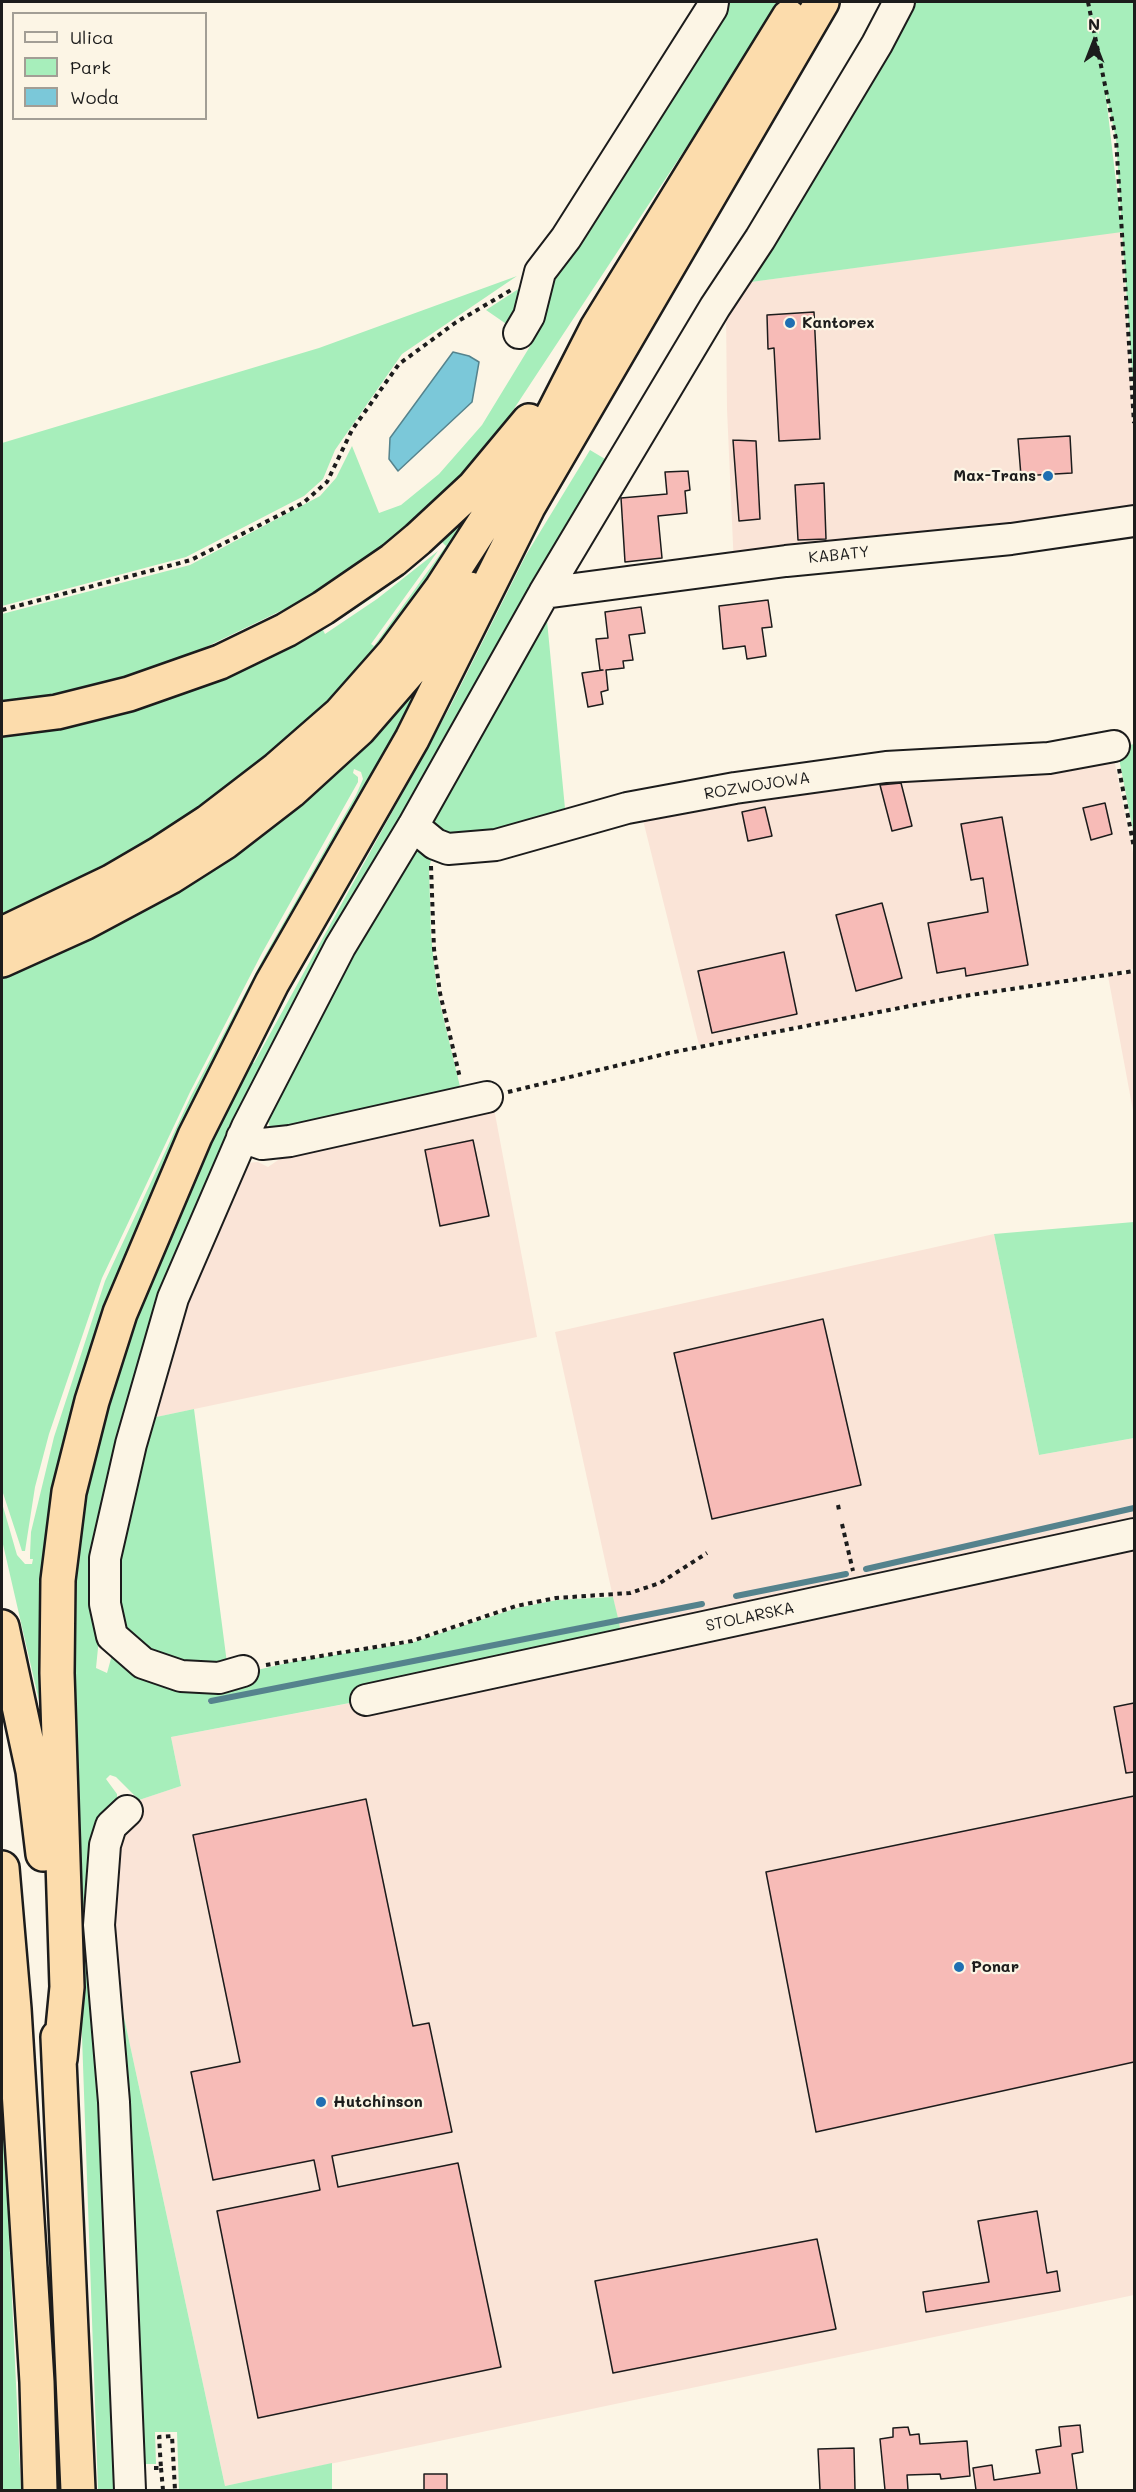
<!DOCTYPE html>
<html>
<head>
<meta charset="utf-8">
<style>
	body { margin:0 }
	#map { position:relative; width:1136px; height:2492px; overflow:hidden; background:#fcf5e5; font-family:Mali,sans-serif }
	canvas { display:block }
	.frame { position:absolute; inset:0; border:3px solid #1c1c1c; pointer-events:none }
	.legend { position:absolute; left:12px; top:12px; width:195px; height:108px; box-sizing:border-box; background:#fcf5e5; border:2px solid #a29e95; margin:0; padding:8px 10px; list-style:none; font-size:18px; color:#1c1c1c }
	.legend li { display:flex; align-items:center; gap:12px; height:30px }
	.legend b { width:30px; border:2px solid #a29e95 }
	.north { position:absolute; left:1064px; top:12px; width:60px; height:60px; -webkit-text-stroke:4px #fcf5e5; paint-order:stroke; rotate:0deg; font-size:16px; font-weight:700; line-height:24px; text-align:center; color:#1c1c1c }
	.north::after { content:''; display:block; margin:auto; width:21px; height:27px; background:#1c1c1c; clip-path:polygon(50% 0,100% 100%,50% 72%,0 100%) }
</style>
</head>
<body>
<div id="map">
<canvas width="1136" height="2492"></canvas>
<div class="frame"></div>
<ul class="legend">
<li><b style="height:8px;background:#fcf5e5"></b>Ulica</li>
<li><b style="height:16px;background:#a7eebb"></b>Park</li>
<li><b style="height:16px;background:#7bc8d9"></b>Woda</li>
</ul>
<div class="north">N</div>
</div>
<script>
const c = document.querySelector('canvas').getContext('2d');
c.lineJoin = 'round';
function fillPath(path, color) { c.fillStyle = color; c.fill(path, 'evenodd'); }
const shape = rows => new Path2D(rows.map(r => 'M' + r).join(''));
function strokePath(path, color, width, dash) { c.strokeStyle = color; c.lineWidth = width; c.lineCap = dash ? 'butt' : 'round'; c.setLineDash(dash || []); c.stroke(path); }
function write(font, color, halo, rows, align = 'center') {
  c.font = font + ' Mali,sans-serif'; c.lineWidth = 4.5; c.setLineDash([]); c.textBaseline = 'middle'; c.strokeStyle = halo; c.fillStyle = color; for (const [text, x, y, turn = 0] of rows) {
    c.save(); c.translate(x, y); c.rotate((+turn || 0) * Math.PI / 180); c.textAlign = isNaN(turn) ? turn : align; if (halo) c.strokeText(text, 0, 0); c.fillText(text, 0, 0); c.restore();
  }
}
fillPath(shape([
	[1122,231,1134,445,1134,514,734,567,727,409,726,311,751,282],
	[1112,749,1134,858,1134,969,978,992,699,1045,641,812],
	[1134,973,1134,1116,1108,976],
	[492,1098,537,1337,142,1420,175,1300,246,1163,258,1162,268,1167,284,1156],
	[994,1234,1039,1455,1134,1438,1134,2295,225,2486,105,1929,113,1847,139,1800,181,1786,171,1737,366,1700,623,1643,555,1332]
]), '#fae4d7');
fillPath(shape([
	[719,2,782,2,502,427,421,519,297,603,179,660,102,687,2,706,2,614,190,565,320,496,336,478,352,446,379,513,401,505,439,474,482,425,532,343,526,339,546,273],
	[899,2,1134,2,1134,399,1122,232,751,282,726,311],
	[1105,88,1116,139,1121,216,1120,216],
	[517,276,402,354,335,450,323,479,304,496,186,557,2,606,2,443,319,348],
	[523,286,515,330,486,310],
	[590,450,610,462,168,1293,99,1638,96,1668,107,1673,112,1655,244,1673,296,1661,411,1643,517,1608,557,1600,613,1597,618,1618,208,1700,208,1703,619,1622,621,1635,360,1701,171,1737,181,1786,139,1800,116,1777,110,1775,106,1779,117,1794,117,1802,106,1829,126,2490,98,2490,66,1583,77,1499,140,1288,246,1059,254,1063,450,707,526,555],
	[494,477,406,619,316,720,165,837,2,922,2,728,182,687],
	[440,540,446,546,374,646,371,644,438,551,377,599,325,634,323,630,375,596,439,544,438,542],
	[546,610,566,819,458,843,430,824],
	[426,674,428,676,172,1150,114,1287,64,1441,49,1513,41,1603,42,1714,2,1540,2,1503,17,1555,25,1564,32,1564,33,1559,30,1559,30,1555,31,1532,54,1437,105,1281,191,1096,264,957,356,795,363,779,361,772,354,769,353,773,358,777,358,782,262,953,190,1092,102,1278,49,1434,35,1487,25,1551,22,1551,2,1490,2,976],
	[1134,744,1134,836,1117,748],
	[413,838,433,851,429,869,431,935,437,991,463,1099,271,1132,267,1117],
	[1134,1222,1134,1438,1039,1455,994,1234],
	[194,1409,228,1671,193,1673,126,1640,108,1558,142,1420],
	[105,1929,225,2486,332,2463,332,2490,179,2490,177,2432,155,2432,156,2464,134,2464],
	[2,2108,7,2193,21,2490,2,2490]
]), '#a7eebb');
const water = shape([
	[453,352,469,356,479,362,472,402,398,471,389,459,390,438,453,352]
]);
fillPath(water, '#7bc8d9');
strokePath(water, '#55838d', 1.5);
strokePath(shape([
	[866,1569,1134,1508],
	[736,1596,846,1574],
	[211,1701,702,1604]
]), '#55838d', 6);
const building = shape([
	[814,312,820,439,779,441,774,348,768,349,767,315,814,312],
	[1070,436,1072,473,1021,476,1018,439,1070,436],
	[733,440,756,441,760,519,739,521,733,440],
	[688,471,690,490,685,491,687,513,658,516,662,558,625,562,621,498,667,494,665,472,688,471],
	[824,483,826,539,798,540,795,485,824,483],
	[768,600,772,627,762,628,766,656,747,659,745,646,723,649,719,606,768,600],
	[641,607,645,633,629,635,633,660,623,661,624,668,606,670,608,690,601,692,603,704,588,707,582,673,603,670,600,670,596,639,608,638,605,612,641,607],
	[901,783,912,826,892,831,880,785,901,783],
	[1105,803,1112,834,1091,840,1083,808,1105,803],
	[765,807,772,836,748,841,742,812,765,807],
	[1002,817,1028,965,966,976,965,968,937,973,928,923,988,912,983,878,971,880,961,824,1002,817],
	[882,903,902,978,856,991,836,915,882,903],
	[784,952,797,1014,712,1033,698,971,784,952],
	[473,1140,489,1216,440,1226,425,1150,473,1140],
	[823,1319,861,1485,712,1519,674,1353,823,1319],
	[1134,1703,1134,1772,1126,1773,1114,1707,1134,1703],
	[1134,1796,1134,2062,816,2132,766,1872,1134,1796],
	[366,1799,413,2026,429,2023,452,2132,332,2156,338,2187,458,2163,501,2367,258,2418,217,2211,320,2190,314,2160,213,2180,191,2072,240,2062,193,1835,366,1799],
	[1037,2211,1047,2273,1057,2271,1060,2291,926,2312,923,2292,989,2282,978,2221,1037,2211],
	[817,2239,836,2329,613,2373,595,2281,817,2239],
	[1080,2425,1083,2452,1072,2454,1077,2490,976,2490,973,2468,992,2465,994,2480,1040,2473,1036,2450,1061,2446,1059,2427,1080,2425],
	[908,2427,910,2435,919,2434,920,2444,967,2441,970,2476,941,2479,940,2474,907,2475,908,2490,885,2490,880,2439,893,2437,893,2428,908,2427],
	[854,2448,855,2490,820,2490,818,2449,854,2448],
	[424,2474,447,2474,447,2490,424,2490,424,2474]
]);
fillPath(building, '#f7bbb7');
strokePath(building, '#1c1c1c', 1.5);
const minor = shape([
	[519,333,529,316,540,272,566,238,712,8,713,2],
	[544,593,786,561,1011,539,1134,521],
	[413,826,435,844,448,849,496,845,627,808,735,788,886,767,1049,758,1114,746],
	[242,1137,262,1144,290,1141,487,1097],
	[243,1671,219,1678,181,1676,143,1663,112,1636,105,1604,105,1558,131,1444,173,1298,247,1127,340,947,413,826,544,593,715,307,760,239,877,44,899,2],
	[366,1700,1134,1534],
	[127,1811,111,1826,105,1845,99,1925,114,2102,130,2490]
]);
const highway = shape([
	[2,719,57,712,129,694,220,662,286,630,323,608,393,560,418,539,474,487,529,421],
	[2,934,111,882,159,854,208,822,277,769,340,714,393,654,442,588,548,424,597,328,789,17],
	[2,960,84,923,170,877,225,842,291,791,359,729,411,669,470,589],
	[2,1627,33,1771,43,1854],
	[2,1868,14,2009,37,2382,40,2490],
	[58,2037,78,2490],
	[60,2059,67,1987,57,1673,58,1580,69,1492,92,1401,120,1313,195,1136,272,983,412,739,528,507,822,2]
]);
strokePath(minor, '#1c1c1c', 34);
strokePath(highway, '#1c1c1c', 38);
strokePath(shape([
	[1088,2,1116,139,1134,423],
	[2,610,191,560,303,503,327,482,352,430,399,364,455,323,511,290],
	[1119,769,1134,848],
	[431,866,434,949,440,993,460,1078],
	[508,1092,669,1053,811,1025,957,997,1134,971],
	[838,1505,839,1510],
	[842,1524,853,1571],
	[266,1665,412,1641,516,1606,556,1598,630,1593,660,1583,707,1553],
	[154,2468,161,2468,159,2437,172,2436,175,2490],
	[161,2468,163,2490]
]), '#1c1c1c', 4, [4.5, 4.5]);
strokePath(minor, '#fcf5e5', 30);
strokePath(highway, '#fcdcac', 33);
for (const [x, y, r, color] of [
	[790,323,6,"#1f6fb2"],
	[1048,476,6,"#1f6fb2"],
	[959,1967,6,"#1f6fb2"],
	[321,2102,6,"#1f6fb2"]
]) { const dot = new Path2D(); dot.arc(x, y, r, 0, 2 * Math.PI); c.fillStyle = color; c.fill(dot); strokePath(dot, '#fcf5e5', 2); }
write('bold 16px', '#1c1c1c', '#fcf5e5', [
	["Kantorex",802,323],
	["Max-Trans",1036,476,"right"],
	["Ponar",971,1967],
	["Hutchinson",333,2102]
], 'left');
write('16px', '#1c1c1c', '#fcf5e5', [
	["KABATY",839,555,-6],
	["ROZWOJOWA",757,786,-9],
	["STOLARSKA",750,1617,-12]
]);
</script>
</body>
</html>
